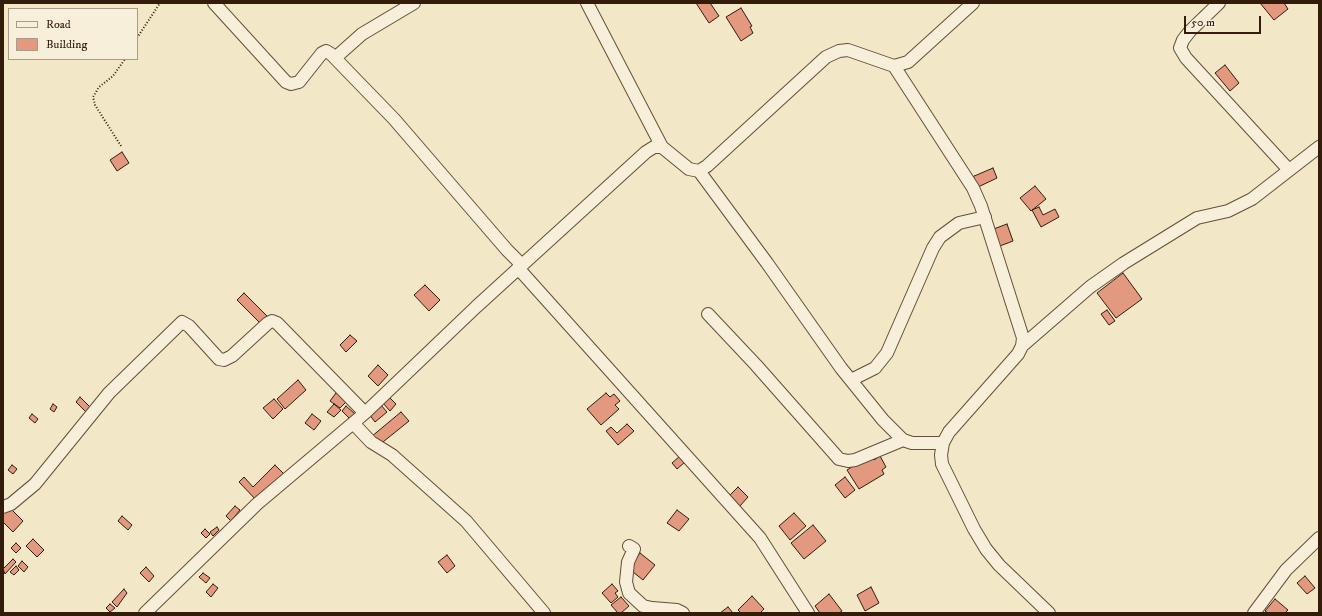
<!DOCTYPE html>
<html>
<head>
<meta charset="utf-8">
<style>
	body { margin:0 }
	#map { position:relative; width:1322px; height:616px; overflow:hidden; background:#f2e7c6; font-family:"IM FELL DW Pica",serif }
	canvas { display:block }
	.frame { position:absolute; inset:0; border:4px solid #341c0b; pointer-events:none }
	.legend { position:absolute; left:8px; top:8px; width:130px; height:52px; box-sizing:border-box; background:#f7efda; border:1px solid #a99b87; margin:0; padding:5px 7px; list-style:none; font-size:12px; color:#341c0b }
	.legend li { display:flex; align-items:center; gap:8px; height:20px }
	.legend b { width:20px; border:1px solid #a99b87 }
	.scale { position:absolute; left:1184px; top:16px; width:77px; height:18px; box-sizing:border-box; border:2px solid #341c0b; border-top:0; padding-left:5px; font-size:12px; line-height:14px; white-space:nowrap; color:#341c0b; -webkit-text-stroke:3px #f7efda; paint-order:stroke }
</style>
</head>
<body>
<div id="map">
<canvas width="1322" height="616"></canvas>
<div class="frame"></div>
<ul class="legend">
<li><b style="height:5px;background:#f7efda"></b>Road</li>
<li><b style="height:11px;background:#e2997f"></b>Building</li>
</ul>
<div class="scale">50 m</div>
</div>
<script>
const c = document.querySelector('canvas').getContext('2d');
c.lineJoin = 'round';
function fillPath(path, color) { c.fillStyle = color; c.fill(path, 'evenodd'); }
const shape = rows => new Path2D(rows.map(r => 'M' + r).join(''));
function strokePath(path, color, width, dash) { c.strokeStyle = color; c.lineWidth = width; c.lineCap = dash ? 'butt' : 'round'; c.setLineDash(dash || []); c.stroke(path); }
const building = shape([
	[696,3,710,3,719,16,709,23,696,3],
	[1260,3,1284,3,1288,9,1274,20,1260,3],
	[741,8,752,26,750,27,753,33,741,41,726,17,741,8],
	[1225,65,1239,83,1230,91,1215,73,1225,65],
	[122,152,129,163,117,171,110,160,122,152],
	[993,168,997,178,976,188,972,177,993,168],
	[1035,186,1046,199,1031,211,1020,198,1035,186],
	[1039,207,1043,215,1055,209,1059,217,1041,227,1032,210,1039,207],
	[1007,224,1013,241,997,247,991,230,1007,224],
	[1123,273,1142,299,1116,318,1097,293,1123,273],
	[425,285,440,300,429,311,414,295,425,285],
	[244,293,269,318,262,325,237,300,244,293],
	[1107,310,1115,321,1109,325,1101,314,1107,310],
	[350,335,357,341,346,352,340,345,350,335],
	[378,365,388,375,378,386,368,376,378,365],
	[298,380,306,390,285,409,277,399,298,380],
	[336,393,349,399,340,408,330,401,336,393],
	[606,393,610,397,614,394,620,401,615,405,619,409,601,425,587,409,606,393],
	[388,396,396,404,390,411,382,402,388,396],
	[80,397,90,407,86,412,76,402,80,397],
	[274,399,283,409,273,419,263,408,274,399],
	[53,404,57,407,54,412,50,409,53,404],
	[334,404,341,410,334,417,327,412,334,404],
	[380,404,387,412,375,422,369,414,380,404],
	[346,406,355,414,350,419,342,411,346,406],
	[401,412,409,421,378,446,371,437,401,412],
	[32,414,38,419,35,423,29,418,32,414],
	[312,414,321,421,314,430,305,423,312,414],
	[627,424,634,431,618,445,606,431,611,427,617,433,627,424],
	[871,455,874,460,880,456,886,467,882,470,884,474,859,489,847,470,871,455],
	[680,456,685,462,677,469,672,463,680,456],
	[12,465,17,469,13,474,8,470,12,465],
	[275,465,285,475,258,502,239,482,244,477,253,487,275,465],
	[845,477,855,490,845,498,835,485,845,477],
	[738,487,748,497,739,507,728,497,738,487],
	[8,506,23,521,13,532,3,522,3,511,8,506],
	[235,506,240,510,231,521,226,516,235,506],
	[677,510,689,519,679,531,667,523,677,510],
	[794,513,806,526,790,540,779,526,794,513],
	[122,516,132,525,128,530,118,521,122,516],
	[813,525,826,541,804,559,791,543,813,525],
	[217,527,219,530,213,536,210,532,217,527],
	[205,529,210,534,206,538,201,533,205,529],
	[33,539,44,550,37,557,26,546,33,539],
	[16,543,21,548,16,553,11,548,16,543],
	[640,553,655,565,643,580,628,568,640,553],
	[447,555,455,566,447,573,438,562,447,555],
	[13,559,16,562,5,574,3,569,13,559],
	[22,561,28,567,24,572,18,566,22,561],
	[16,566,19,570,14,575,10,572,16,566],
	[146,567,154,576,149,582,140,573,146,567],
	[203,573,210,578,206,583,199,577,203,573],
	[1305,576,1315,588,1307,594,1297,583,1305,576],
	[213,584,218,588,211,597,206,592,213,584],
	[612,584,618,591,615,593,618,597,611,603,602,593,612,584],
	[871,587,879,603,865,611,857,595,871,587],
	[124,589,127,593,117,607,112,602,124,589],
	[829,594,842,611,839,613,820,613,815,606,829,594],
	[752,596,764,609,760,613,741,613,738,610,752,596],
	[621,597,629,606,621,613,618,613,611,605,621,597],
	[1275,599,1288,610,1285,613,1268,613,1265,611,1275,599],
	[110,604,115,608,110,612,106,608,110,604],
	[728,607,733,613,720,613,728,607]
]);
fillPath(building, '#e2997f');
strokePath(building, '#341c0b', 1);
const minor = shape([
	[214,3,286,82,291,84,299,82,322,53,326,51,331,54,394,119,507,250,522,265],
	[587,3,662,147],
	[1219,3,1190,31,1183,40,1180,48,1186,58,1289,170],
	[335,58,362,34,414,3],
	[894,66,973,188,981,206,1023,338,1022,346,1018,354,949,432,943,443,941,455,942,464,974,529,986,549,999,565,1049,613],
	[699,171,767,263,841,368,883,420,903,440,912,443,943,443],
	[518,268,760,538,808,613],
	[708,314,756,365,839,459,848,461,855,460,903,440],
	[1022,346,1090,287,1124,263,1197,218,1228,211,1252,199,1319,147],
	[851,380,875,368,887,353,933,248,940,237,959,223,985,217],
	[353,423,371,442,392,455,466,521,544,613],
	[3,507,11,504,35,484,109,393,182,322,189,326,219,359,224,360,232,356,268,323,272,321,277,323,365,413],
	[629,546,634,549,628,562,626,582,629,593,643,606,652,608,677,610,683,613],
	[145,613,257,504,365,413,476,307,646,152,654,147,662,147,689,169,699,171,707,166,826,57,839,51,848,50,894,66,908,62,973,3],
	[1254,613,1286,570,1319,538]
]);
strokePath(minor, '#644f3a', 14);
strokePath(shape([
	[137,38,160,3],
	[121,146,95,105,93,97,99,87,113,76,125,59]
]), '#341c0b', 2, [1, 2]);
strokePath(minor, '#f7efda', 12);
</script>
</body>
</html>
